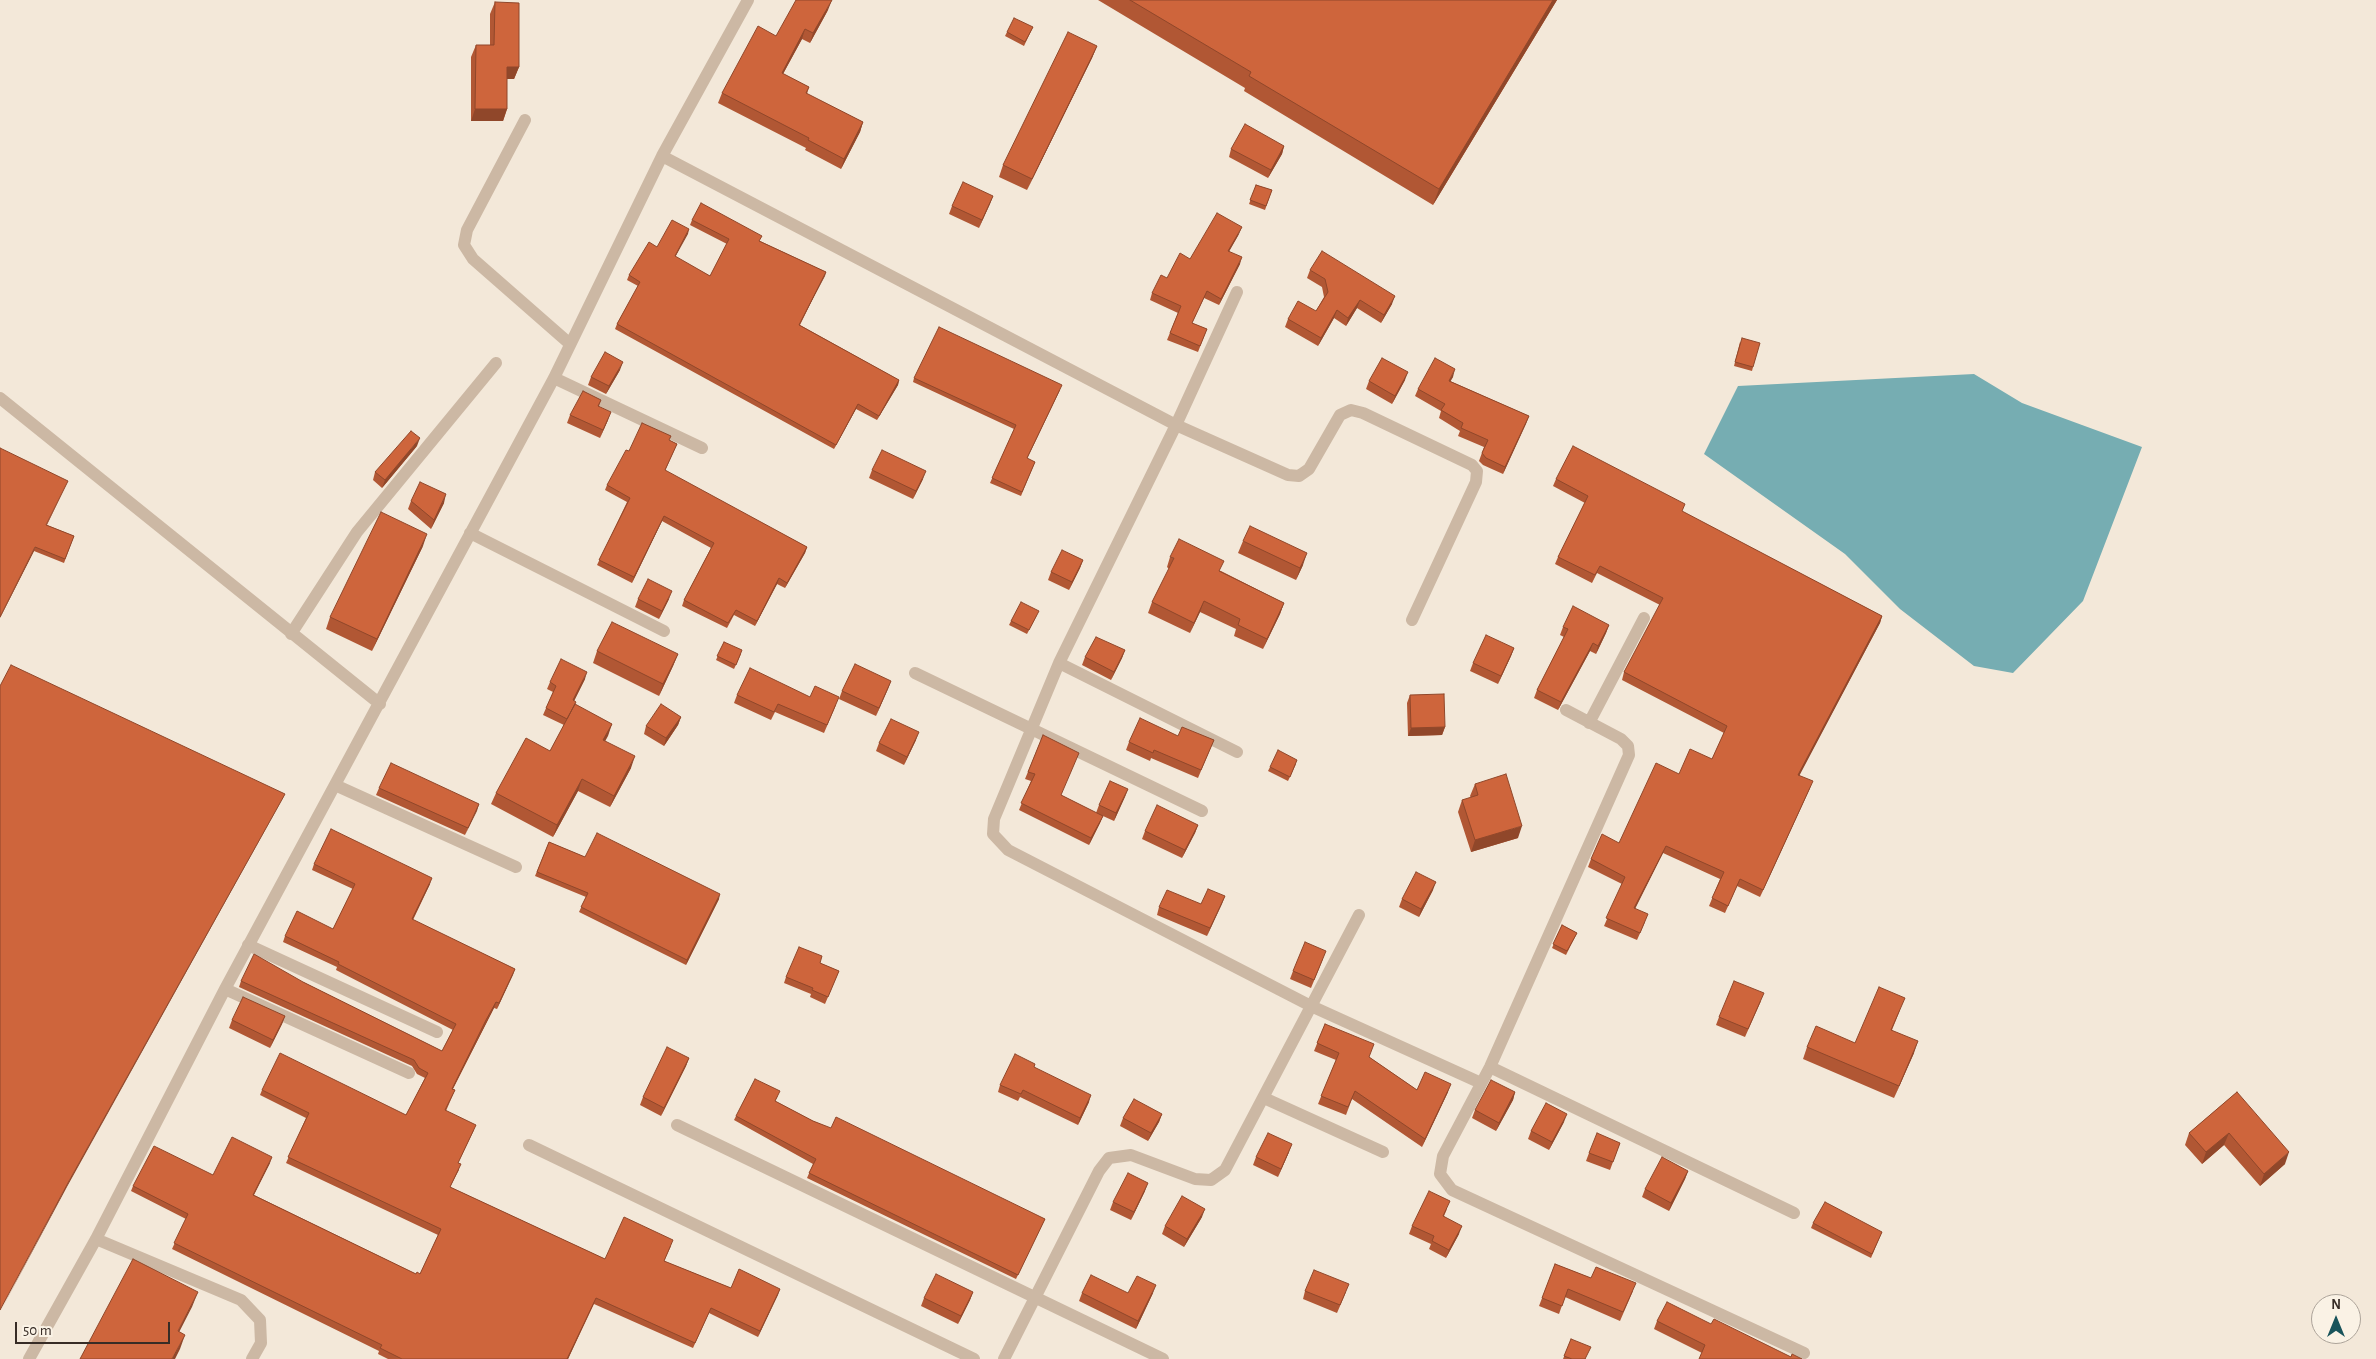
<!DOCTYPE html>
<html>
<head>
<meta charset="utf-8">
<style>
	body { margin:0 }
	#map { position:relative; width:2376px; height:1359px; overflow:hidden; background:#f3e8d9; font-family:"Alegreya Sans",sans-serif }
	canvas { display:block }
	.north { position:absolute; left:2311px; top:1294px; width:50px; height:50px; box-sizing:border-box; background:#faf2e5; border:1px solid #aca399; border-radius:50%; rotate:0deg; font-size:14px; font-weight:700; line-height:20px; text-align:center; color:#372c26 }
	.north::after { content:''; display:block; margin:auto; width:18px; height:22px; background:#19545b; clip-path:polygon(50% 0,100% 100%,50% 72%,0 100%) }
	.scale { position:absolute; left:15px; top:1322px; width:155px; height:22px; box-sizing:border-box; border:2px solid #372c26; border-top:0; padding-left:6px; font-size:15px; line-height:18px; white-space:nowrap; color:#372c26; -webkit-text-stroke:4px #faf2e5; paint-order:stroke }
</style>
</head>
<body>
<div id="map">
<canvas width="2376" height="1359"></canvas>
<div class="north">N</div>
<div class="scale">50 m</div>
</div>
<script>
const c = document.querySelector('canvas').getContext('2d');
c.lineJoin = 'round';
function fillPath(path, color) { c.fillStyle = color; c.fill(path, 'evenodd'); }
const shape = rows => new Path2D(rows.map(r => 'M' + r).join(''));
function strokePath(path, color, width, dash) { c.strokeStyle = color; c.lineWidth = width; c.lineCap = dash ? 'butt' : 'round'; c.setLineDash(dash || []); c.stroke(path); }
fillPath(shape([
	[1974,374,2022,403,2142,447,2083,601,2013,673,1974,666,1900,609,1845,554,1704,454,1738,386]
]), '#76adb2');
strokePath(shape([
	[525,120,467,230,464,245,473,259,570,344],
	[662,156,1176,425,1288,475,1299,476,1309,469,1340,415,1351,410,1363,413,1472,465,1477,471,1476,482,1412,620],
	[1237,292,1176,425,1059,663,994,819,993,834,1008,850,1311,1006,1481,1083],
	[554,378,702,448],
	[0,398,380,704],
	[470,533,664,631],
	[291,634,357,532,496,363],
	[1059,663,1237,752],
	[915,673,1202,811],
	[1566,710,1621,739,1628,746,1629,755,1490,1067,1443,1156,1440,1174,1452,1190,1804,1353],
	[1589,723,1644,618],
	[335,785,516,867],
	[248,945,437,1032],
	[225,989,409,1073],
	[1490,1067,1794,1213],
	[1264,1098,1383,1152],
	[677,1125,1163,1359],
	[529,1145,974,1359],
	[96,1239,241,1300,260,1320,261,1343,252,1359],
	[29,1359,96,1239,225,989,554,378,662,156,748,0],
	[1004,1359,1099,1171,1109,1158,1131,1155,1195,1179,1211,1180,1225,1170,1359,915]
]), '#ccb8a4', 12);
fillPath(shape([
	[1098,0,1557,0,1433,205,1244,91,1245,88],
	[495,2,519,67,514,79,507,79,507,109,503,121,471,121,471,57,476,45,490,45,490,14],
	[828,10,810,43,802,39,783,74,809,87,807,94,863,122,860,132,841,169,805,150,806,148,718,103,722,93,776,36],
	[1033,27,1024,46,1005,36,1007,32],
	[1097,46,1092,58,1027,190,999,177,1003,165],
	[1284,146,1282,154,1268,178,1229,157,1231,149],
	[1256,185,1272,190,1265,210,1249,204],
	[993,196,979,228,949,214,952,206],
	[692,220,760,241,826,272,800,325,899,380,898,385,877,420,856,409,834,449,615,329,617,324,638,286,627,280,629,275,657,247,689,229,675,257,710,276,727,244,690,225],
	[1239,234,1229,251,1240,264,1219,305,1204,298,1192,323,1207,329,1198,352,1167,340,1178,313,1150,300,1152,293,1167,278,1190,259],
	[1310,270,1392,304,1381,323,1357,308,1346,326,1334,318,1318,346,1285,327,1288,319,1316,311,1324,297,1322,287,1307,278],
	[1740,342,1753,367,1752,371,1734,366],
	[620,370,606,394,588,385,591,377],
	[1453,377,1450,381,1529,416,1503,474,1483,465,1479,461,1484,447,1458,436,1460,431,1439,418,1441,411,1415,396,1418,389],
	[914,378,1060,390,1027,459,1035,462,1021,496,990,483,1014,429,913,382],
	[1405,380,1392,404,1366,389,1369,381],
	[601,400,599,406,608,420,600,438,567,423,570,415],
	[669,440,677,444,665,471,807,547,805,553,785,588,777,584,755,626,734,615,727,628,682,606,684,600,711,548,662,521,632,583,597,565,627,502,605,490,607,485,629,451],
	[417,446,382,488,373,480,375,472],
	[872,470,923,479,913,499,869,478],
	[1556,479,1683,512,1882,616,1880,623,1799,775,1810,788,1760,897,1737,886,1725,913,1709,906,1720,879,1663,853,1635,908,1645,922,1637,940,1604,926,1622,884,1588,867,1591,859,1619,843,1679,774,1712,759,1724,733,1622,680,1624,672,1660,605,1597,573,1592,583,1555,564,1558,557,1585,503,1553,486],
	[68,481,47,525,74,536,64,563,34,551,0,618],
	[411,501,444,503,431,529,408,509],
	[1243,541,1303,565,1296,580,1238,553],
	[423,546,372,651,326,629,330,617],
	[1170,557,1221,571,1284,603,1280,614,1263,649,1234,636,1236,629,1200,612,1190,633,1148,613,1152,602,1169,569,1167,567],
	[1083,560,1080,568,1069,590,1048,580,1051,572],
	[638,599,669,599,659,619,635,607],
	[1037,615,1027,634,1009,625,1011,621],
	[1609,625,1606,633,1596,654,1590,651,1558,710,1534,698,1537,690,1564,637,1560,635,1563,627],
	[724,642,741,654,734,669,716,660],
	[1514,648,1511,656,1498,684,1470,671,1473,663],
	[1125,650,1122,658,1111,680,1082,665,1085,657],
	[597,651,678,654,673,666,659,696,593,663],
	[585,679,574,701,575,705,612,724,605,741,631,768,610,807,578,791,553,837,491,804,496,793,550,751,564,725,543,715,553,692,547,689,550,682],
	[891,681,876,716,839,699,842,691],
	[737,695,810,697,836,705,824,733,775,712,771,720,734,703],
	[1410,695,1445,727,1442,735,1408,736,1407,703],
	[681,717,678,725,664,746,644,734,646,726],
	[1043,735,1061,795,1096,813,1099,805,1128,789,1114,821,1103,816,1100,823,1089,845,1019,810,1031,781,1025,779],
	[1178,736,1214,740,1198,778,1151,758,1150,761,1126,750,1129,742],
	[916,740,904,765,876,751,879,743],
	[1296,764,1288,781,1268,771,1270,767],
	[1475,784,1518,838,1471,852,1458,812,1462,800,1471,798,1470,796],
	[379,788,479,804,465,835,376,795],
	[1198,825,1195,833,1182,858,1142,839,1145,831],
	[549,842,585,857,719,899,686,965,579,912,586,897,535,876],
	[314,864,430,884,413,920,515,969,497,1009,494,1008,453,1089,455,1090,446,1111,474,1130,458,1163,459,1170,450,1187,605,1259,671,1246,664,1261,731,1288,780,1289,758,1337,709,1313,693,1348,594,1304,568,1359,388,1359,378,1354,379,1351,172,1249,186,1219,131,1191,133,1186,213,1175,270,1163,254,1195,416,1274,420,1274,438,1235,286,1163,306,1118,260,1095,262,1090,406,1115,425,1078,417,1074,412,1066,239,987,241,981,303,982,442,1051,453,1030,336,970,337,967,283,942,285,936,333,929,353,889,312,870],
	[1433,890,1419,917,1399,907,1402,899],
	[1225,896,1207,936,1157,915,1159,907,1201,904],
	[1562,925,1577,933,1566,955,1552,948],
	[1323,959,1311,988,1290,979,1293,971],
	[820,963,839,971,825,1004,810,997,811,994,784,983,786,977],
	[1761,1001,1745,1037,1716,1025,1719,1017],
	[1900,1010,1892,1030,1914,1053,1894,1098,1803,1059,1807,1047,1855,1043],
	[285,1016,282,1024,270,1048,229,1028,232,1020],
	[1325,1024,1369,1057,1417,1090,1448,1092,1422,1147,1352,1099,1346,1115,1318,1104,1336,1060,1314,1051],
	[689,1058,686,1066,661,1116,640,1105,643,1097],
	[1034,1067,1089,1102,1078,1125,1020,1097,1018,1101,998,1092,1000,1085],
	[1515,1092,1513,1100,1496,1131,1472,1118,1475,1110],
	[2237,1092,2285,1164,2260,1186,2224,1145,2202,1164,2185,1145,2189,1133],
	[778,1096,775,1101,813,1121,1045,1219,1016,1279,807,1178,813,1164,734,1120,736,1116],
	[1162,1114,1159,1122,1148,1141,1120,1126,1123,1118],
	[1564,1122,1549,1150,1528,1139,1531,1131],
	[1620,1143,1610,1170,1586,1161,1589,1153],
	[1289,1152,1278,1177,1253,1165,1256,1157],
	[1688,1171,1685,1179,1669,1211,1642,1197,1645,1189],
	[1145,1191,1131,1220,1110,1210,1113,1202],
	[1447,1209,1444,1216,1459,1234,1446,1258,1429,1249,1431,1244,1409,1234,1412,1226],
	[1202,1217,1184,1247,1162,1234,1165,1226],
	[1813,1223,1882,1232,1871,1258,1811,1228],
	[1555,1264,1591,1278,1633,1291,1620,1321,1565,1297,1559,1314,1539,1306],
	[1305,1291,1346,1292,1337,1313,1303,1299],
	[973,1292,970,1300,958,1324,921,1306,924,1298],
	[1082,1293,1153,1293,1136,1329,1079,1301],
	[1657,1321,1711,1324,1791,1357,1702,1353,1654,1329],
	[1571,1339,1586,1359,1563,1359]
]), '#b15734');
fillPath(shape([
	[832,0,828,10,810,43,813,33],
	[1553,0,1557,0,1433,205,1439,189],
	[805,29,802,39,778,83,782,73],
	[1097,46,1092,58,1027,190,1032,179],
	[507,67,519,67,514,79,503,79],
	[475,109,507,109,503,121,471,121],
	[863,122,860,132,841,169,844,159],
	[1284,146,1282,154,1268,178,1271,170],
	[993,196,990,204,979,228,982,220],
	[1242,227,1239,234,1226,257,1228,251],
	[689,229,688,234,673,261,675,256],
	[1242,257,1240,264,1219,305,1221,299],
	[826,272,825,276,797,329,799,325],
	[1395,296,1392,304,1381,323,1384,315],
	[1360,300,1357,308,1346,326,1348,318],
	[1337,310,1334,318,1318,346,1321,338],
	[623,362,620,370,606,394,609,386],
	[1455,369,1453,377,1446,389,1449,381],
	[1408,372,1405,380,1392,404,1395,396],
	[899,380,898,385,877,420,879,416],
	[858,404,856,409,834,449,836,445],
	[611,412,608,420,600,438,603,430],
	[1529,416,1526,424,1503,474,1505,467],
	[420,438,417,446,382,488,385,480],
	[926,471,923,479,913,499,916,491],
	[446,494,444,503,431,529,434,520],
	[664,516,662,521,632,583,634,577],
	[427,534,423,546,372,651,377,639],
	[35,547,34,551,0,618,0,617],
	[807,547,805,553,785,588,787,583],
	[1307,553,1303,565,1296,580,1300,568],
	[1083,560,1080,568,1069,590,1072,582],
	[779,578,777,584,755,626,757,621],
	[672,591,669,599,659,619,662,611],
	[1204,601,1200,612,1190,633,1194,623],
	[1284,603,1280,614,1263,649,1267,639],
	[1882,616,1880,623,1796,782,1798,775],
	[1609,625,1606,633,1596,654,1598,646],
	[1593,643,1590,651,1558,710,1561,702],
	[1514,648,1511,656,1498,684,1501,676],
	[1125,650,1122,658,1111,680,1114,672],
	[678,654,673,666,659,696,663,684],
	[587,672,585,679,571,707,573,700],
	[891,681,888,689,876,716,879,708],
	[681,717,678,725,664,746,666,738],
	[612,724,608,736,599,752,603,740],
	[1445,727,1442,735,1408,736,1411,728],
	[919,732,916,740,904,765,907,757],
	[635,756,631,768,610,807,614,796],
	[582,779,578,791,553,837,557,825],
	[1813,781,1810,788,1760,897,1763,890],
	[1128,789,1125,797,1114,821,1116,813],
	[285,794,283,798,68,1185,0,1312,69,1181],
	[479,804,477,811,465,835,468,828],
	[1103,816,1100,823,1089,845,1091,838],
	[1198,825,1195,833,1182,858,1185,850],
	[1522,826,1518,838,1471,852,1475,840],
	[1666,846,1663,853,1632,915,1634,908],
	[432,878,430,884,410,925,412,919],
	[1436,882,1433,890,1419,917,1421,909],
	[720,894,719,899,686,965,687,960],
	[1225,896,1222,904,1207,936,1210,928],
	[515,969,513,975,497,1009,499,1003],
	[496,1002,494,1008,450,1094,452,1089],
	[285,1016,282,1024,270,1048,273,1040],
	[1918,1041,1914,1053,1894,1098,1899,1086],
	[689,1058,686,1066,661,1116,664,1108],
	[1451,1084,1448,1092,1422,1147,1425,1139],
	[1515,1092,1513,1100,1496,1131,1499,1123],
	[1091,1095,1089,1102,1078,1125,1080,1118],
	[1162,1114,1159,1122,1148,1141,1151,1133],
	[1567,1114,1564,1122,1549,1150,1552,1142],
	[2229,1133,2224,1145,2202,1164,2206,1152],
	[1292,1144,1289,1152,1278,1177,1281,1169],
	[2289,1152,2285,1164,2260,1186,2264,1174],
	[272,1157,270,1163,251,1200,253,1195],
	[1688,1171,1685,1179,1669,1211,1671,1203],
	[1148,1183,1145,1191,1131,1220,1134,1212],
	[1205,1209,1202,1217,1184,1247,1187,1239],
	[1462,1226,1459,1234,1446,1258,1449,1250],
	[1156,1285,1153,1293,1136,1329,1138,1321],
	[780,1289,778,1295,758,1337,760,1331],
	[198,1292,192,1307,172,1346,178,1331],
	[973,1292,970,1300,958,1324,961,1316],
	[596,1298,568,1359,567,1359],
	[185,1335,180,1349,175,1359,172,1359]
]), '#90472a');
const building = shape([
	[796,0,832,0,813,33,805,29,782,73,809,87,806,93,863,122,844,159,808,140,809,138,722,93,758,26,776,36,796,0],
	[1130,0,1553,0,1439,189,1249,76,1251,72,1130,0],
	[495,2,519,3,519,67,507,67,507,109,475,109,476,45,494,45,495,2],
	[1014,18,1033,27,1025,42,1007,32,1014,18],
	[1068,32,1097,46,1032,179,1003,165,1068,32],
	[1245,124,1284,146,1271,170,1231,149,1245,124],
	[963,182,993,196,982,220,952,206,963,182],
	[1256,185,1272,190,1266,206,1250,200,1256,185],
	[701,203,762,236,759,241,826,272,799,325,899,380,879,416,858,404,836,445,617,324,640,282,629,275,649,242,657,247,672,220,689,229,675,256,710,276,729,239,692,220,701,203],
	[1217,213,1242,227,1228,251,1242,257,1221,299,1207,291,1192,323,1207,329,1200,346,1170,333,1181,306,1152,293,1161,275,1167,278,1180,253,1190,259,1217,213],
	[1322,251,1395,296,1384,315,1360,300,1348,318,1337,310,1321,338,1288,319,1298,301,1316,311,1328,292,1325,279,1310,270,1322,251],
	[939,327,1062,385,1027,458,1035,462,1022,492,992,478,1016,425,914,378,939,327],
	[1742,338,1760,343,1753,367,1735,362,1742,338],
	[605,352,623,362,609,386,591,377,605,352],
	[1382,358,1408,372,1395,396,1369,381,1382,358],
	[1435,358,1455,369,1449,381,1529,416,1505,467,1486,458,1482,453,1488,440,1461,428,1463,423,1441,410,1445,404,1418,389,1435,358],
	[583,391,601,400,598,406,611,412,603,430,570,415,583,391],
	[642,423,671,436,669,440,677,444,665,470,807,547,787,583,779,578,757,621,736,610,728,623,684,600,714,543,664,516,634,577,599,560,630,498,607,485,626,450,629,451,642,423],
	[411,431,420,438,385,480,375,472,411,431],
	[1573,446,1685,504,1682,511,1882,616,1798,775,1813,781,1763,890,1740,879,1728,906,1712,898,1724,872,1666,846,1634,908,1648,914,1640,933,1606,918,1625,877,1591,859,1602,834,1619,843,1656,763,1679,774,1690,749,1712,759,1727,726,1624,672,1663,598,1600,566,1595,575,1558,557,1588,496,1556,479,1573,446],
	[0,448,68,481,46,525,74,536,65,559,35,547,0,617,0,448],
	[882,450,926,471,916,491,872,470,882,450],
	[420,482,446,494,434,520,411,501,420,482],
	[381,512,427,534,377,639,330,617,381,512],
	[1250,526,1307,553,1300,568,1243,541,1250,526],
	[1179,539,1224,561,1219,571,1284,603,1267,639,1238,625,1240,619,1204,601,1194,623,1152,602,1174,558,1170,557,1179,539],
	[1062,550,1083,560,1072,582,1051,572,1062,550],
	[648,579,672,591,662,611,638,599,648,579],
	[1021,602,1039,611,1029,630,1011,621,1021,602],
	[1573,606,1609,625,1598,646,1593,643,1561,702,1537,690,1568,629,1563,627,1573,606],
	[612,622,678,654,663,684,597,651,612,622],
	[1486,635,1514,648,1501,676,1473,663,1486,635],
	[1096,637,1125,650,1114,672,1085,657,1096,637],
	[724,642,742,650,736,665,717,656,724,642],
	[561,659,587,672,573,700,576,702,567,719,546,708,556,686,550,682,561,659],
	[855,664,891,681,879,708,842,691,855,664],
	[11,665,285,794,69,1181,0,1310,0,686,11,665],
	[750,668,810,697,815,686,839,697,827,725,778,704,774,712,737,695,750,668],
	[1444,694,1445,727,1411,728,1410,695,1444,694],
	[575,704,612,724,603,740,635,756,614,796,582,779,557,825,496,793,526,738,550,751,575,704],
	[661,704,681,717,666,738,646,726,661,704],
	[1140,718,1178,736,1182,727,1214,740,1201,770,1154,750,1153,753,1129,742,1140,718],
	[891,719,919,732,907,757,879,743,891,719],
	[1043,735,1079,753,1061,795,1103,816,1091,838,1021,803,1035,774,1028,772,1043,735],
	[1278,750,1297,760,1290,777,1270,767,1278,750],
	[391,763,479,804,468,828,379,788,391,763],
	[1506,774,1522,826,1475,840,1462,800,1478,795,1475,784,1506,774],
	[1110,781,1128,789,1116,813,1099,805,1110,781],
	[1157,805,1198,825,1185,850,1145,831,1157,805],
	[331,829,432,878,412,919,515,969,499,1003,496,1002,486,1020,452,1089,455,1090,445,1110,476,1125,458,1163,461,1164,450,1187,605,1259,624,1217,673,1240,664,1261,731,1288,739,1269,780,1289,760,1331,711,1308,695,1343,596,1298,567,1359,402,1359,380,1348,382,1345,174,1243,188,1214,133,1186,154,1146,213,1175,232,1137,272,1157,253,1195,416,1274,417,1272,420,1274,441,1229,288,1157,309,1113,262,1090,280,1053,406,1115,428,1073,419,1068,414,1060,241,981,254,954,303,982,442,1051,456,1024,338,964,339,962,285,936,297,911,333,929,355,884,314,864,331,829],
	[597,833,720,894,687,960,581,907,588,893,537,872,549,842,585,857,597,833],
	[1416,872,1436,882,1421,909,1402,899,1416,872],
	[1208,889,1225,896,1210,928,1159,907,1167,890,1201,904,1208,889],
	[1562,925,1577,933,1567,951,1553,944,1562,925],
	[1305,942,1326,951,1314,980,1293,971,1305,942],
	[799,947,822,956,820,963,839,971,828,997,812,990,813,988,786,977,799,947],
	[1734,981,1764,993,1748,1029,1719,1017,1734,981],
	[1879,987,1905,998,1891,1030,1918,1041,1899,1086,1807,1047,1816,1026,1855,1043,1879,987],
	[243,997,285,1016,273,1040,232,1020,243,997],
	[1325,1024,1374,1044,1369,1057,1417,1090,1425,1072,1451,1084,1425,1139,1355,1091,1348,1107,1321,1096,1339,1053,1317,1043,1325,1024],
	[667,1047,689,1058,664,1108,643,1097,667,1047],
	[1015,1054,1035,1064,1034,1067,1091,1095,1080,1118,1023,1090,1021,1094,1000,1085,1015,1054],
	[755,1079,780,1091,775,1101,813,1121,831,1128,836,1117,1045,1219,1018,1275,809,1173,816,1159,736,1116,755,1079],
	[1491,1080,1515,1092,1499,1123,1475,1110,1491,1080],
	[2237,1092,2289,1152,2264,1174,2229,1133,2206,1152,2189,1133,2237,1092],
	[1134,1099,1162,1114,1151,1133,1123,1118,1134,1099],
	[1546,1103,1567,1114,1552,1142,1531,1131,1546,1103],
	[1268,1133,1292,1144,1281,1169,1256,1157,1268,1133],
	[1597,1133,1620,1143,1613,1162,1589,1153,1597,1133],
	[1662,1157,1688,1171,1671,1203,1645,1189,1662,1157],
	[1128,1173,1148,1183,1134,1212,1113,1202,1128,1173],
	[1429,1191,1450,1201,1443,1216,1462,1226,1449,1250,1432,1241,1434,1236,1412,1226,1429,1191],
	[1182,1196,1205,1209,1187,1239,1165,1226,1182,1196],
	[1825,1202,1882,1232,1872,1254,1813,1223,1825,1202],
	[133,1259,198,1292,178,1331,185,1335,172,1359,80,1359,133,1259],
	[1555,1264,1591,1278,1596,1267,1636,1283,1623,1312,1568,1289,1562,1306,1542,1298,1555,1264],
	[1314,1270,1349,1284,1340,1305,1305,1291,1314,1270],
	[936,1274,973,1292,961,1316,924,1298,936,1274],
	[1091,1275,1128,1293,1137,1276,1156,1285,1138,1321,1082,1293,1091,1275],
	[1667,1302,1711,1324,1714,1319,1791,1357,1792,1354,1802,1359,1699,1359,1705,1345,1657,1321,1667,1302],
	[1571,1339,1591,1347,1585,1359,1572,1359,1564,1356,1571,1339]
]);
fillPath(building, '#ce653c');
strokePath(building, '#90472a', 1);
</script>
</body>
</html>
